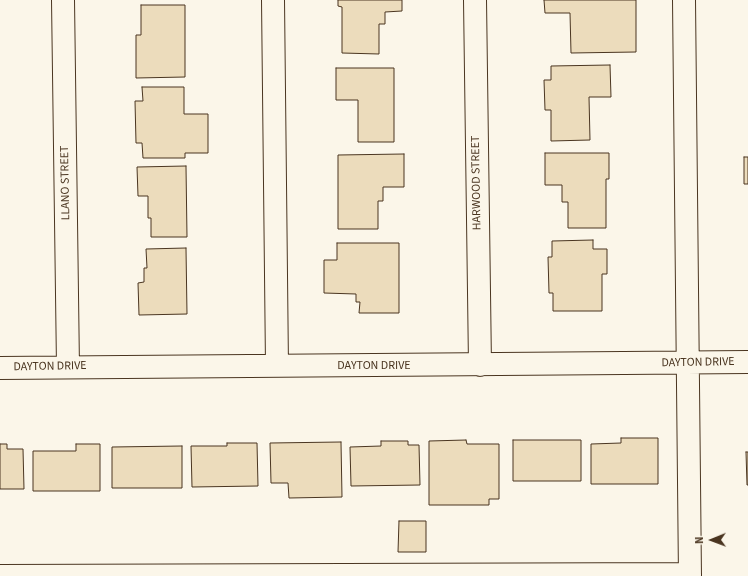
<!DOCTYPE html>
<html>
<head>
<meta charset="utf-8">
<style>
	body { margin:0 }
	#map { position:relative; width:748px; height:576px; overflow:hidden; background:#fbf6e9; font-family:"Source Sans 3",sans-serif }
	canvas { display:block }
	.north { position:absolute; left:692px; top:520px; width:40px; height:40px; -webkit-text-stroke:3px #fbf6e9; paint-order:stroke; rotate:269deg; font-size:11px; font-weight:700; line-height:16px; text-align:center; color:#4a3520 }
	.north::after { content:''; display:block; margin:auto; width:14px; height:18px; background:#4a3520; clip-path:polygon(50% 0,100% 100%,50% 72%,0 100%) }
</style>
</head>
<body>
<div id="map">
<canvas width="748" height="576"></canvas>
<div class="north">N</div>
</div>
<script>
const c = document.querySelector('canvas').getContext('2d');
c.lineJoin = 'round';
function fillPath(path, color) { c.fillStyle = color; c.fill(path, 'evenodd'); }
const shape = rows => new Path2D(rows.map(r => 'M' + r).join(''));
function strokePath(path, color, width, dash) { c.strokeStyle = color; c.lineWidth = width; c.lineCap = dash ? 'butt' : 'round'; c.setLineDash(dash || []); c.stroke(path); }
function write(font, color, halo, rows, align = 'center') {
  c.font = font + ' "Source Sans 3",sans-serif'; c.lineWidth = 3; c.setLineDash([]); c.textBaseline = 'middle'; c.strokeStyle = halo; c.fillStyle = color; for (const [text, x, y, turn = 0] of rows) {
    c.save(); c.translate(x, y); c.rotate((+turn || 0) * Math.PI / 180); c.textAlign = isNaN(turn) ? turn : align; if (halo) c.strokeText(text, 0, 0); c.fillText(text, 0, 0); c.restore();
  }
}
const building = shape([
	[338,0,402,0,402,11,385,12,385,24,379,24,379,54,342,53,342,7,338,6,338,0],
	[544,0,636,0,636,52,571,53,570,13,545,13,544,0],
	[141,5,185,5,185,77,136,78,136,35,141,35,141,5],
	[610,65,611,97,589,97,590,140,551,141,551,110,545,110,544,80,551,80,551,66,610,65],
	[336,68,394,68,394,142,358,142,358,100,336,100,336,68],
	[142,87,184,87,184,114,208,114,208,153,185,153,185,158,143,158,142,143,136,143,135,101,143,101,142,87],
	[545,153,609,153,609,179,606,179,606,228,568,228,568,202,562,202,562,185,545,185,545,153],
	[404,154,404,187,383,187,383,201,378,201,378,229,338,229,338,155,404,154],
	[744,157,748,157,748,184,744,184,744,157],
	[186,166,187,237,151,237,151,218,148,218,148,196,138,196,137,167,186,166],
	[593,240,593,249,607,249,607,274,602,274,602,311,553,311,553,293,549,293,548,257,552,257,552,241,593,240],
	[337,243,399,243,399,313,359,313,360,302,356,302,356,294,324,293,324,260,337,260,337,243],
	[186,248,187,314,139,315,138,283,144,282,144,268,147,268,146,249,186,248],
	[621,438,658,438,658,484,591,484,591,444,621,443,621,438],
	[466,440,467,444,499,444,499,499,489,499,489,505,429,505,429,441,466,440],
	[513,440,581,440,581,481,513,481,513,440],
	[381,441,408,441,408,445,419,445,420,485,351,486,350,447,381,446,381,441],
	[341,442,342,497,289,498,288,483,271,483,270,443,341,442],
	[227,443,257,443,258,486,192,487,191,446,227,446,227,443],
	[0,444,7,444,7,449,23,449,24,489,0,489,0,444],
	[76,444,100,444,100,491,33,491,33,451,76,451,76,444],
	[182,446,182,488,112,488,112,447,182,446],
	[746,452,748,452,748,485,747,485,746,452],
	[399,521,426,521,426,552,398,552,399,521]
]);
fillPath(building, '#ecdcbc');
strokePath(building, '#4a3520', 1);
const minor = shape([
	[63,0,68,367],
	[273,0,277,366],
	[475,0,480,365],
	[684,0,690,576],
	[0,368,748,362],
	[0,576,690,574]
]);
strokePath(minor, '#4a3520', 24);
strokePath(minor, '#fbf6e9', 22);
write('12px', '#4a3520', '#fbf6e9', [
	["LLANO STREET",66,183,-91],
	["HARWOOD STREET",477,183,-91],
	["DAYTON DRIVE",698,363,-1],
	["DAYTON DRIVE",374,366],
	["DAYTON DRIVE",50,367,-1]
]);
</script>
</body>
</html>
